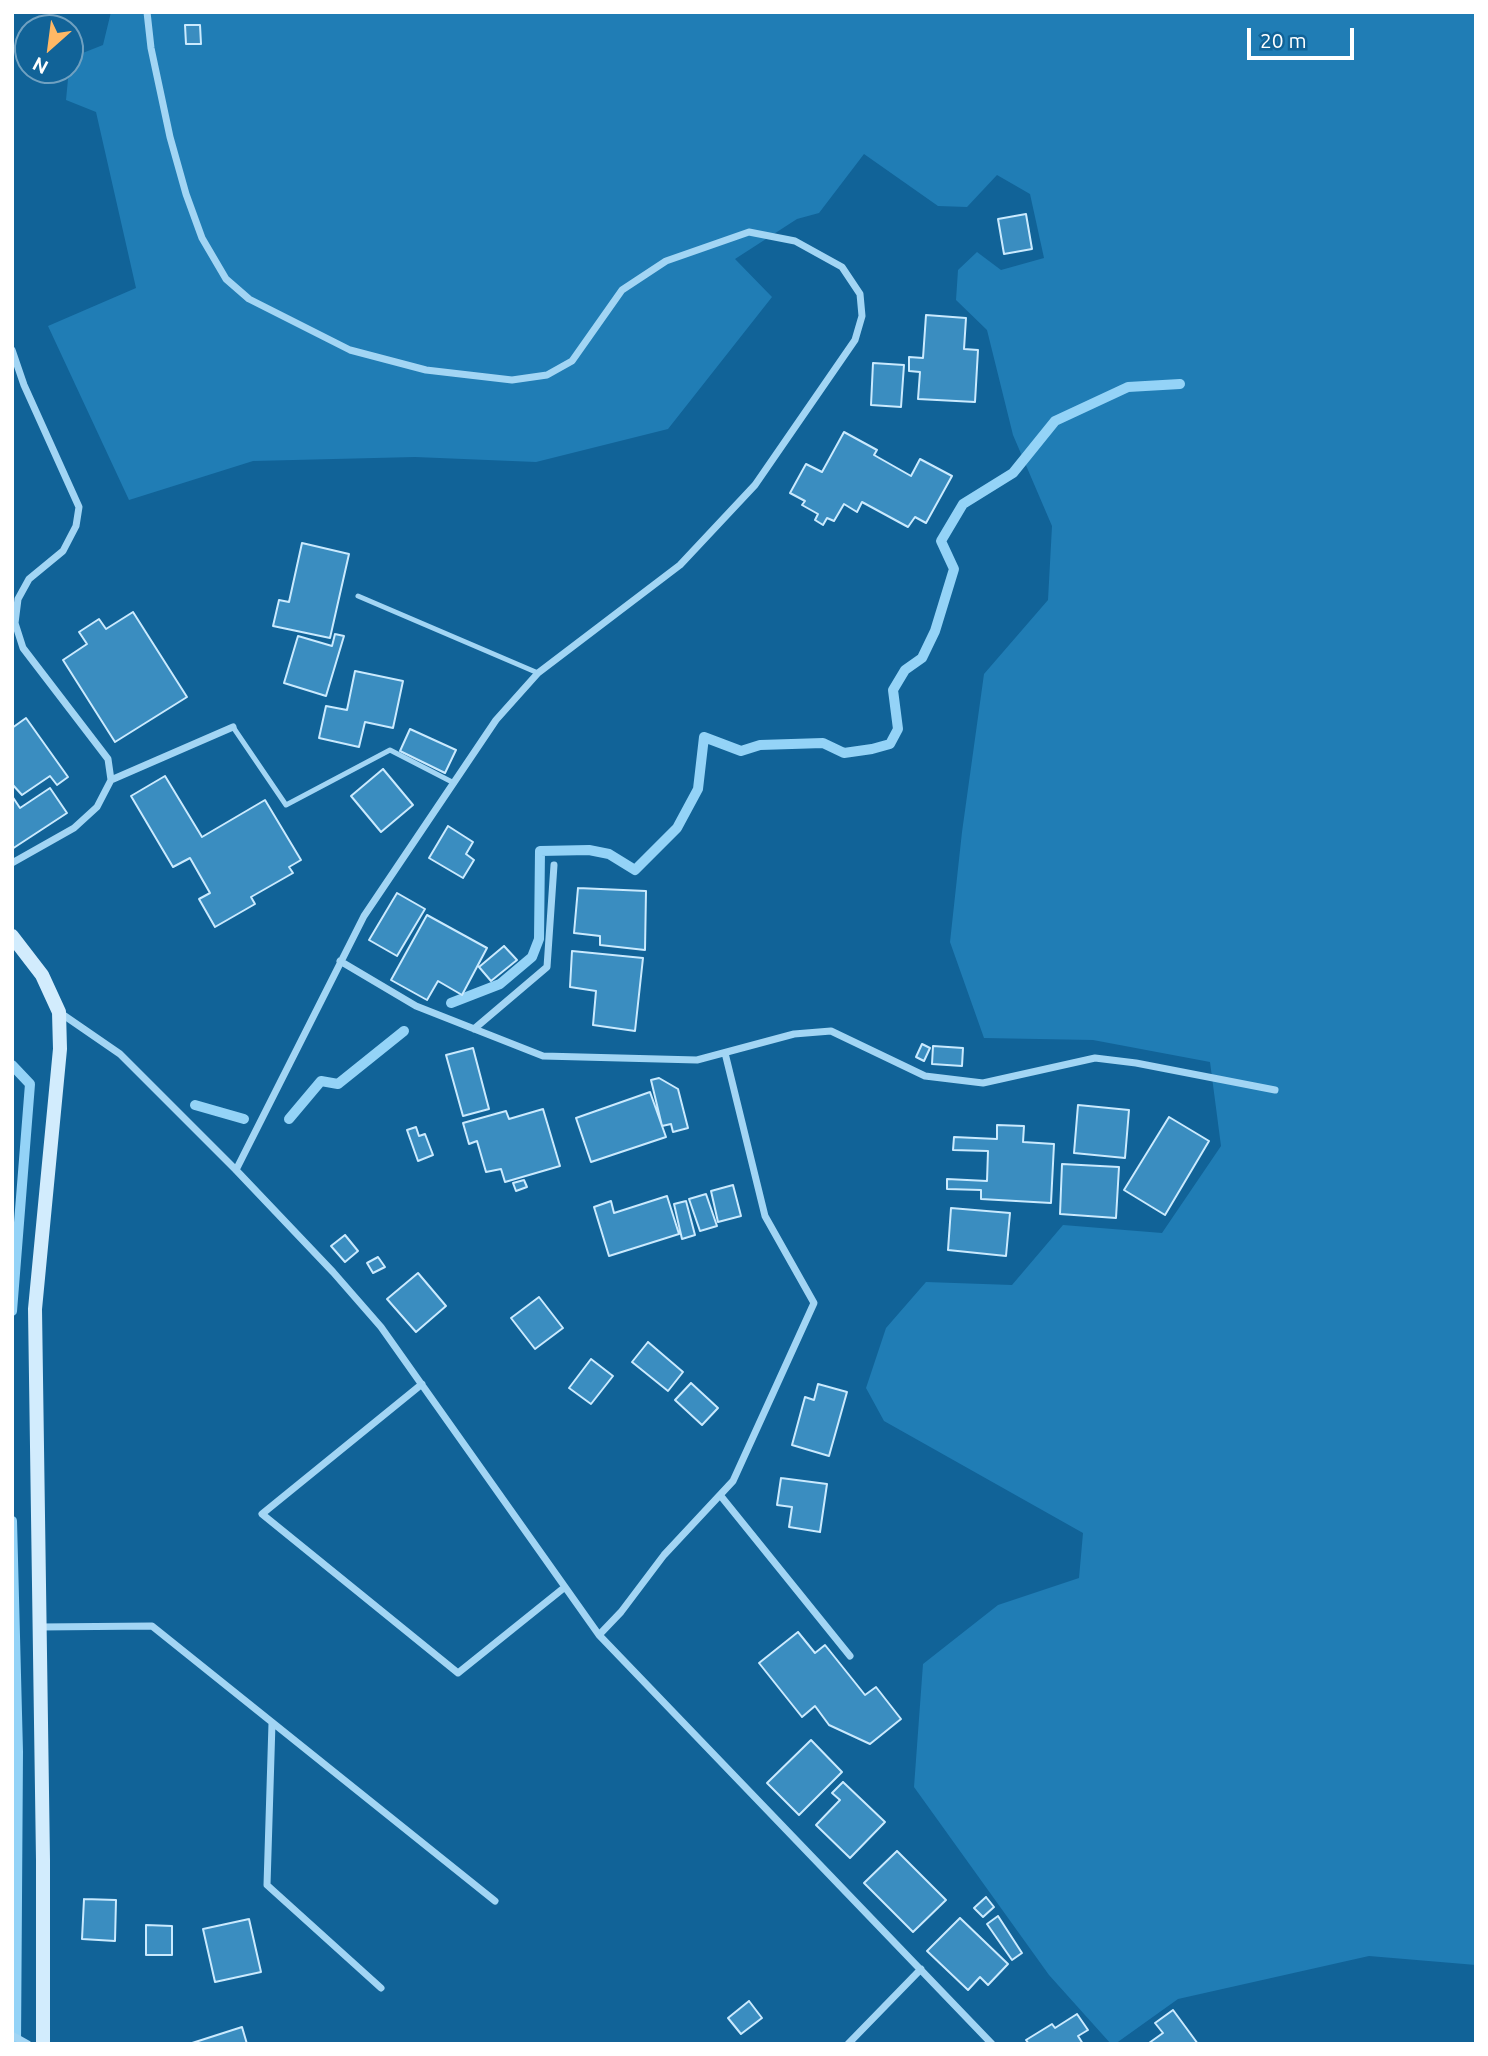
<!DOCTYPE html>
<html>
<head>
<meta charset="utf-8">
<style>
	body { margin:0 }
	#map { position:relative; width:1488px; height:2056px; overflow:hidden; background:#116398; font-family:Ubuntu,sans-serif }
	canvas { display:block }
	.frame { position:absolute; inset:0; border:14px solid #fff; pointer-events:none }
	.north { position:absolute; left:14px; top:14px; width:70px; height:70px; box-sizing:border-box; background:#116398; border:2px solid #70a1c1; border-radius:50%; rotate:208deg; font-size:19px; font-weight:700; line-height:28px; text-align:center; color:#fff }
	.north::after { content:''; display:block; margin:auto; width:24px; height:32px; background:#ffb865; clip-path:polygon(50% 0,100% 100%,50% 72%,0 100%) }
	.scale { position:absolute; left:1247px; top:28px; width:107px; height:32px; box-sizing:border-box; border:4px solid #fff; border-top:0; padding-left:9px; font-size:21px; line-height:24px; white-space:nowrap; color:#fff; -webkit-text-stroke:5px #116398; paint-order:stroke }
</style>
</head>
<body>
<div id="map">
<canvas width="1488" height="2056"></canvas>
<div class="frame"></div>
<div class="north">N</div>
<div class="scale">20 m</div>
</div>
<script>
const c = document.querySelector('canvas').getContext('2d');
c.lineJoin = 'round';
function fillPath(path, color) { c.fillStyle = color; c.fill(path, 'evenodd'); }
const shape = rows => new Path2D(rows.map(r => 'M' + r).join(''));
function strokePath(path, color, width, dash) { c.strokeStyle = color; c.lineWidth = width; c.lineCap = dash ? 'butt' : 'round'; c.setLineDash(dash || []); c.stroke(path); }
fillPath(shape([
	[111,12,1476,12,1476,1965,1369,1956,1178,1999,1115,2044,1111,2044,1049,1975,914,1787,923,1664,998,1605,1079,1578,1083,1533,884,1421,866,1388,886,1328,926,1282,1012,1285,1063,1225,1162,1233,1221,1146,1210,1062,1093,1040,984,1038,950,942,962,832,984,674,1048,600,1052,526,1013,435,987,330,956,300,958,270,977,252,1001,270,1044,258,1030,194,997,175,967,207,938,206,864,154,819,213,797,219,735,259,772,297,668,429,536,462,415,457,253,461,129,500,48,326,136,288,96,112,66,100,70,58,103,45]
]), '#207db5');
strokePath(shape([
	[451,1003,500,984,532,957,539,939,540,851,589,850,609,854,635,870,677,828,698,789,704,737,741,751,760,745,823,743,844,753,872,749,890,744,898,729,893,690,905,670,922,658,935,631,954,569,941,541,963,504,1013,473,1055,421,1128,387,1180,384],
	[12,1065,30,1084,12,1311],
	[195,1105,244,1119],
	[289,1119,321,1081,338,1084,404,1031],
	[12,1521,18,1752,16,2044]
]), '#94d3f7', 10);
const building = shape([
	[185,25,200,25,201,44,186,44,185,25],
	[1026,214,1032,249,1004,254,998,219,1026,214],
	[926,315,966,318,964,349,978,350,975,402,918,399,920,372,909,371,909,357,923,358,926,315],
	[873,363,904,365,901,407,871,405,873,363],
	[844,432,877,450,874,455,911,476,920,459,952,476,926,523,915,517,908,527,862,502,857,512,844,504,834,521,827,518,823,525,815,520,818,514,802,505,805,501,790,493,806,464,822,472,844,432],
	[302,543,349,554,330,638,273,626,279,600,289,602,302,543],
	[133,612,187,697,115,742,63,660,87,644,79,632,99,619,106,629,133,612],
	[335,634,344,636,326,696,284,683,298,636,332,646,335,634],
	[355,671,403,681,393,728,365,722,359,747,319,738,326,706,347,710,355,671],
	[26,718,68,777,57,785,50,776,22,795,12,784,12,728,26,718],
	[410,729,456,750,445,773,400,751,410,729],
	[383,769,413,805,381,832,351,796,383,769],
	[165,776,202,837,265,800,301,860,289,867,293,873,251,897,255,904,215,927,199,899,210,893,190,858,173,867,131,796,165,776],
	[50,788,67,813,12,849,12,796,20,808,50,788],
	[448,826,473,842,466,854,474,860,463,878,429,858,448,826],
	[578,888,646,891,645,950,600,945,600,936,574,933,578,888],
	[397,893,425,909,397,956,369,940,397,893],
	[427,915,487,948,462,995,438,981,427,1000,391,980,427,915],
	[504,946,517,960,491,981,479,967,504,946],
	[572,951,643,958,635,1031,593,1025,596,991,570,987,572,951],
	[922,1044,930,1048,924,1061,916,1057,922,1044],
	[933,1046,963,1048,962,1066,932,1064,933,1046],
	[473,1048,489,1109,463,1116,446,1055,473,1048],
	[659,1078,678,1089,688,1128,673,1132,671,1124,662,1126,651,1080,659,1078],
	[650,1092,666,1137,591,1162,576,1118,650,1092],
	[1078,1105,1129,1110,1125,1158,1074,1153,1078,1105],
	[543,1109,560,1166,505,1182,501,1169,486,1172,477,1141,469,1144,463,1123,506,1111,509,1119,543,1109],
	[1169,1117,1209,1141,1165,1215,1124,1190,1169,1117],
	[997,1125,1024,1126,1023,1142,1054,1144,1051,1203,981,1199,981,1190,947,1189,947,1179,987,1181,988,1151,953,1150,954,1137,997,1139,997,1125],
	[416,1127,419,1136,425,1134,433,1155,418,1161,407,1130,416,1127],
	[1062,1164,1119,1167,1116,1218,1060,1214,1062,1164],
	[524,1180,527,1187,516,1191,513,1183,524,1180],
	[733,1185,741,1216,718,1222,711,1191,733,1185],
	[706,1194,717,1226,700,1231,689,1199,706,1194],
	[667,1196,679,1234,609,1256,594,1207,611,1201,614,1213,667,1196],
	[686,1201,695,1235,682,1239,674,1204,686,1201],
	[951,1208,1010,1213,1006,1256,948,1250,951,1208],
	[345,1235,358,1251,345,1262,331,1246,345,1235],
	[378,1257,385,1267,373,1273,367,1263,378,1257],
	[418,1273,446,1306,416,1332,387,1299,418,1273],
	[539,1297,563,1328,535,1349,511,1318,539,1297],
	[648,1342,683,1372,668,1391,632,1362,648,1342],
	[591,1359,613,1376,591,1404,569,1388,591,1359],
	[691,1383,718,1408,702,1425,675,1400,691,1383],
	[818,1384,847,1392,829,1456,792,1445,805,1397,814,1400,818,1384],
	[781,1478,827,1484,820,1532,789,1527,792,1507,777,1505,781,1478],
	[798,1632,815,1653,825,1645,865,1695,876,1687,901,1719,870,1744,829,1725,815,1706,802,1717,759,1663,798,1632],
	[811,1740,842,1772,799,1815,767,1783,811,1740],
	[843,1782,885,1822,850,1858,816,1825,840,1800,832,1793,843,1782],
	[897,1851,946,1900,913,1932,864,1883,897,1851],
	[986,1897,994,1907,983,1917,974,1908,986,1897],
	[84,1899,116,1900,115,1941,82,1939,84,1899],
	[998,1916,1022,1953,1012,1960,987,1924,998,1916],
	[960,1918,1008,1964,988,1985,980,1977,968,1990,927,1951,960,1918],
	[249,1919,261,1972,215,1982,203,1929,249,1919],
	[146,1925,172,1926,172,1955,146,1955,146,1925],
	[749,2001,762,2018,741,2034,728,2018,749,2001],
	[1173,2010,1198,2044,1149,2043,1163,2033,1155,2023,1173,2010],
	[1077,2014,1088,2030,1078,2036,1083,2044,1029,2044,1026,2040,1052,2024,1055,2028,1077,2014],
	[242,2027,247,2044,189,2044,242,2027]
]);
fillPath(building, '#3a8dc0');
strokePath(building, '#caeafe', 2);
strokePath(shape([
	[358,596,538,673],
	[233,727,286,805,390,750,454,783]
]), '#a2d5f4', 5);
strokePath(shape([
	[147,12,151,48,170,137,186,194,202,238,226,279,249,299,350,350,426,370,512,380,547,375,572,361,622,290,666,261,749,232,795,241,842,267,860,294,862,316,855,340,755,485,680,565,538,673,496,720,364,916,236,1170],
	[12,350,24,385,79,507,76,526,63,551,29,579,18,599,15,623,23,648,108,759,111,780,97,807,74,828,12,863],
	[111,780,233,727],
	[340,961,416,1006,543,1056,697,1060,794,1034,831,1031,925,1076,983,1083,1095,1058,1136,1063,1275,1090],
	[59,1012,120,1054,236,1170,333,1272,381,1327,599,1635,992,2044],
	[474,1029,547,967,554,865],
	[422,1384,262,1514,458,1673,565,1587],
	[720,1495,850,1656],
	[40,1627,152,1626,495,1901],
	[599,1635,621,1612,664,1555,733,1481,814,1303,765,1216,725,1053],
	[272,1723,267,1885,381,1988],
	[12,2035,28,2044],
	[848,2044,921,1969]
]), '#a2d5f4', 7);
strokePath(shape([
	[12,936,42,975,59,1012,60,1049,35,1309,43,1860,43,2044]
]), '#d2ecfd', 14);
</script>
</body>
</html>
